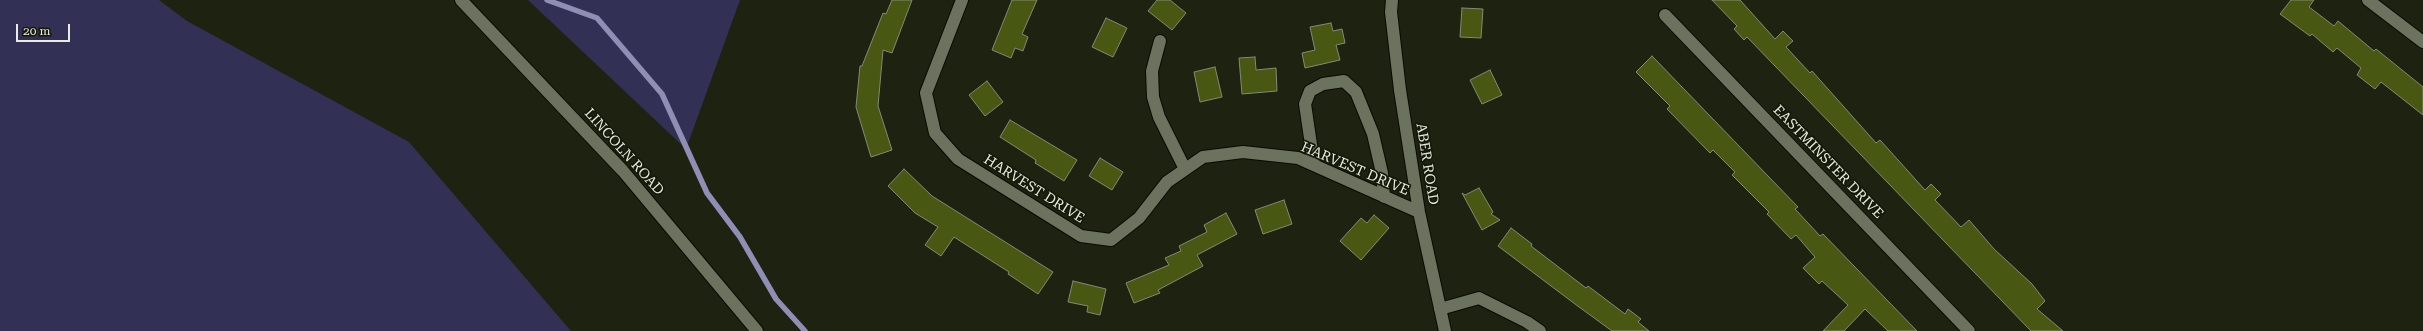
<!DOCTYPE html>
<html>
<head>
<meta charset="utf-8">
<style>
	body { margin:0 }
	#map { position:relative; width:2423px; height:331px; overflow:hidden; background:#1e2211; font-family:"Roboto Serif",serif }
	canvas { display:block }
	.scale { position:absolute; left:16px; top:24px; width:54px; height:18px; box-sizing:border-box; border:2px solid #e7ebe0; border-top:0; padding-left:5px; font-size:12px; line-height:14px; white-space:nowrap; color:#e7ebe0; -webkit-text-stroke:3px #141908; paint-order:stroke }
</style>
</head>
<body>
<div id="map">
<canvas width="2423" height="331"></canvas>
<div class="scale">20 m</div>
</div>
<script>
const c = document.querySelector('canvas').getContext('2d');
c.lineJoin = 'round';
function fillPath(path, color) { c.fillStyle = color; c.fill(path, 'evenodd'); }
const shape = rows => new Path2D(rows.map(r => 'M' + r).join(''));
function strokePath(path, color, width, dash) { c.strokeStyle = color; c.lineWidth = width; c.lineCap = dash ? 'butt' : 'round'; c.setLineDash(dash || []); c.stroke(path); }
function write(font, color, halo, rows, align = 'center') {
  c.font = font + ' "Roboto Serif",serif'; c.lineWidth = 3.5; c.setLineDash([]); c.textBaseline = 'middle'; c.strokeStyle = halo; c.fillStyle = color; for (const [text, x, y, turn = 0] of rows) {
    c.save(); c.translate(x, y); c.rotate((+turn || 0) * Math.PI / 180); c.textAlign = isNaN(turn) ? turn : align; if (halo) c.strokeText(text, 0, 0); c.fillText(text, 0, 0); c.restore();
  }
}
fillPath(shape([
	[0,0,159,0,187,21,409,142,571,331,0,331],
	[528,0,740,0,686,149]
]), '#323054');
strokePath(shape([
	[547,0,597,18,662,94,707,193,740,237,776,299,805,331]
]), '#8f8eb5', 5.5);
const building = shape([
	[892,0,912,0,892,53,883,50,878,106,892,150,871,157,856,107,860,66,862,66,883,13,886,14,892,0],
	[1012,0,1037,0,1022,34,1028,37,1023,51,1015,48,1011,58,992,50,1012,0],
	[1157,0,1170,0,1186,13,1172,30,1148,11,1157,0],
	[1712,0,1740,0,1775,39,1783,31,1793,41,1786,47,1810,73,1812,71,1876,143,1880,140,1925,190,1931,184,1941,194,1935,200,1961,227,1969,220,1994,249,2032,284,2045,301,2037,309,2063,331,2031,331,1747,37,1744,40,1734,29,1737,26,1712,0],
	[2291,0,2314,0,2309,7,2334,26,2338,21,2374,51,2376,49,2423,87,2423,115,2381,82,2375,89,2357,75,2361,68,2337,48,2333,52,2312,34,2310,36,2280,14,2291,0],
	[1462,8,1483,9,1481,38,1460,37,1462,8],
	[1106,18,1127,28,1113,57,1092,47,1106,18],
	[1331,23,1333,31,1342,29,1345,43,1336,45,1340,60,1305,68,1302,53,1315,50,1310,27,1331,23],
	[1652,56,1798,207,1795,209,1820,236,1823,234,1917,331,1888,331,1865,309,1844,331,1823,331,1848,305,1822,281,1819,284,1803,268,1815,257,1796,235,1791,239,1767,214,1769,212,1732,175,1735,172,1713,150,1710,153,1667,109,1670,106,1636,72,1652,56],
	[1255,57,1256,70,1276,68,1277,91,1242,94,1239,58,1255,57],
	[1215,67,1222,97,1200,102,1194,72,1215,67],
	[1490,70,1502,95,1482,104,1470,80,1490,70],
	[987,81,1003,102,985,116,969,95,987,81],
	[1010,120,1077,160,1064,181,1035,163,1036,160,1000,137,1010,120],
	[1100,158,1123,172,1112,190,1089,176,1100,158],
	[904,169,932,196,1053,272,1038,294,1008,274,1009,272,954,237,941,256,925,245,938,227,915,213,888,186,904,169],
	[1479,188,1493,212,1491,214,1500,220,1482,230,1462,193,1465,195,1479,188],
	[1284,200,1292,224,1263,234,1255,210,1284,200],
	[1226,213,1237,234,1197,255,1203,266,1158,290,1160,293,1134,303,1126,283,1169,265,1165,258,1181,251,1179,246,1207,232,1204,225,1226,213],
	[1374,215,1389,228,1361,260,1340,241,1361,218,1367,223,1374,215],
	[1511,228,1532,244,1531,246,1586,288,1588,286,1625,314,1628,309,1641,319,1638,322,1649,331,1612,331,1575,304,1498,246,1511,228],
	[1073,281,1106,289,1100,315,1087,312,1088,306,1068,302,1073,281]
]);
fillPath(building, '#485813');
strokePath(building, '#838a76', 1);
const minor = shape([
	[461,0,623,171,757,331],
	[962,0,926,93,935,133,958,159,1081,236,1111,240,1139,218,1167,182,1203,157,1243,152,1298,158,1419,212],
	[1392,0,1391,12,1400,90,1419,212,1445,331],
	[2368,0,2423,42],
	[1665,15,1969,331],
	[1160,41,1152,71,1153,97,1159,117,1185,169],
	[1314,165,1305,104,1310,91,1323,84,1344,81,1356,92,1373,134,1382,173,1384,197],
	[1440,309,1479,298,1527,322,1540,331]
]);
strokePath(minor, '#080c01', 14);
strokePath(minor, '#6b725e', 12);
write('14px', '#e7ebe0', '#141908', [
	["LINCOLN ROAD",624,152,48],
	["EASTMINSTER DRIVE",1828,162,46],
	["ABER ROAD",1427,164,81],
	["HARVEST DRIVE",1355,169,23],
	["HARVEST DRIVE",1034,189,32]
]);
</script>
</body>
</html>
